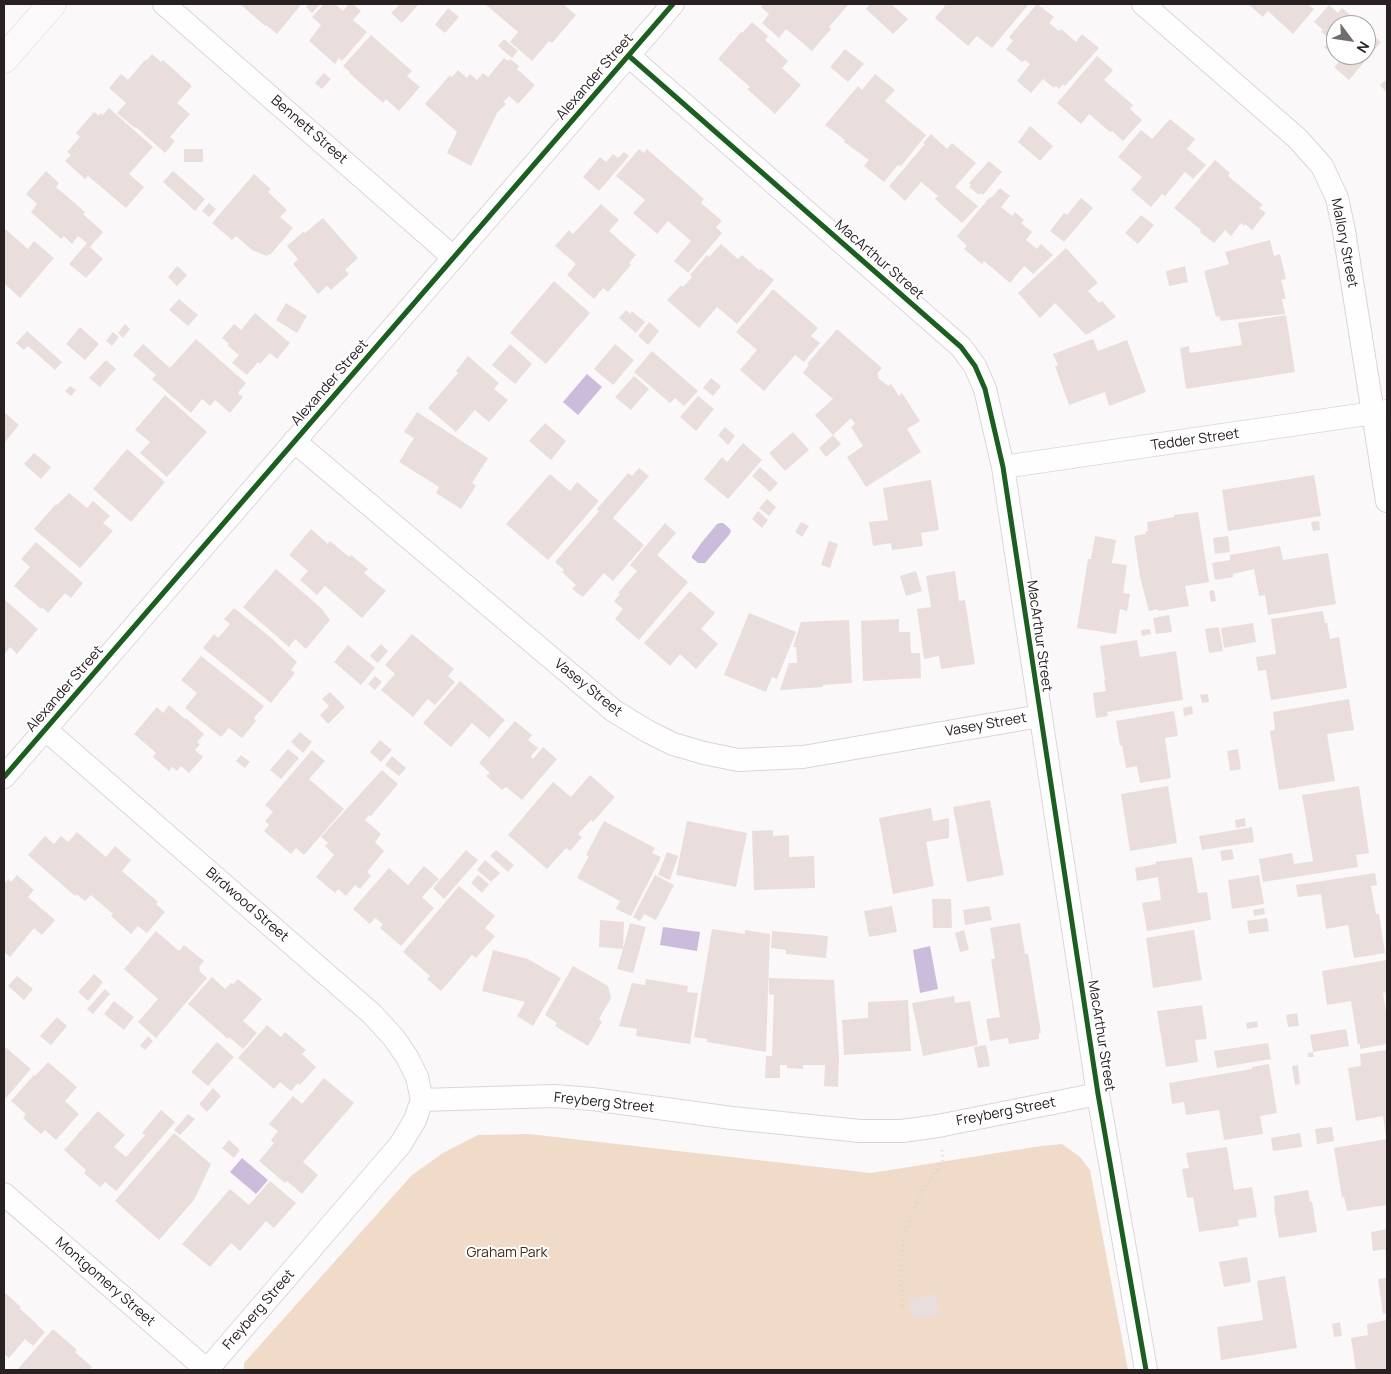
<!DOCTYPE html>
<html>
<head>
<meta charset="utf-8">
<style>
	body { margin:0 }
	#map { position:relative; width:1391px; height:1374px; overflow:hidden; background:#fbf8f9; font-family:Manrope,sans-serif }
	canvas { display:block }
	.frame { position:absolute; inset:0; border:5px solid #282021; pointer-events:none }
	.north { position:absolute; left:1326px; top:15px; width:50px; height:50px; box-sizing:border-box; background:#fff; border:1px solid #a9a6a6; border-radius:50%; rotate:121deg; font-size:14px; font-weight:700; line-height:20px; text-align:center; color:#282021 }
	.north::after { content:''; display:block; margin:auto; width:18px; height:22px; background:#726c6d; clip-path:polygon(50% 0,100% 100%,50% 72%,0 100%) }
</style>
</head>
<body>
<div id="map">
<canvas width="1391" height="1374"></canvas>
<div class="frame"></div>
<div class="north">N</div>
</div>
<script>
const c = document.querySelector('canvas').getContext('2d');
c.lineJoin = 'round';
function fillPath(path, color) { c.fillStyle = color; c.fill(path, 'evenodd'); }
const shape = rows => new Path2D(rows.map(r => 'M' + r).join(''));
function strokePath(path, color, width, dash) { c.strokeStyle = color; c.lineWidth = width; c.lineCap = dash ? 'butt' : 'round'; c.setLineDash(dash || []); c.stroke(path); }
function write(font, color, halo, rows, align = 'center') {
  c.font = font + ' Manrope,sans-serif'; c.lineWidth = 4; c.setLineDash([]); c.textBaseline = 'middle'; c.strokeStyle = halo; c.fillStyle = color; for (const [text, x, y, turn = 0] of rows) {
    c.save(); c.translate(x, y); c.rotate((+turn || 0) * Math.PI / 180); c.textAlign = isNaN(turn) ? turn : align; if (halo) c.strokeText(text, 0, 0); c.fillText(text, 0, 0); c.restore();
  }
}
fillPath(shape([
	[529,1134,871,1173,1041,1146,1062,1144,1080,1157,1090,1170,1128,1370,244,1370,244,1363,412,1175,443,1153,478,1135]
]), '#f0dbc9');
fillPath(shape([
	[587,374,602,387,578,415,563,402],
	[720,523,723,523,729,528,731,531,729,535,705,563,698,563,692,558,692,556,702,542,717,524],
	[663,927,700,932,697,951,660,945],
	[930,946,938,989,920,993,913,950],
	[242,1158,268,1180,256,1194,230,1172]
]), '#cbbcdc');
fillPath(shape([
	[240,4,297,4,300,6,277,34,266,25,265,26],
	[309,4,320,4,312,13,306,7],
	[324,4,335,4,343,11,349,4,353,4,361,11,353,20,367,32,342,61,339,58,335,64,309,41,321,25,312,17],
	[400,4,418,5,402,23,391,13],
	[485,4,563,4,576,15,552,43,549,41,532,61,510,42,518,32],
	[764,4,849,4,829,27,831,29,812,51,786,29,779,38,762,23,769,14,761,7],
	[870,4,891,4,908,19,893,34,866,9],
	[942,4,1029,4,992,48,977,36,968,46,935,18,945,6],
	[1037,4,1054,17,1049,23,1059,31,1061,29,1076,42,1082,34,1099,48,1065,86,1063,84,1059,89,1056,86,1054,88,1043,79,1031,93,1017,81,1030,64,1025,60,1022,62,1006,49,1013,41,1009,37],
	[1248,4,1307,4,1314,9,1293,34,1268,11,1263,17],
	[1329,5,1338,13,1342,8,1362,25,1336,25,1336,55,1366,55,1366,29,1381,42,1349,80,1334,67,1340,61,1324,47,1331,40,1321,32,1323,30,1314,22],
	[448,8,459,17,445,33,435,25],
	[752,22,768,36,765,40,788,61,782,68,801,85,775,114,747,89,750,87,718,59,741,32,742,33],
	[371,35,412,71,407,76,420,87,399,111,386,99,383,103,349,73,350,72,343,66],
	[504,39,518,51,512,58,498,46],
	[845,49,864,64,848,82,830,67],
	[152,54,161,62,163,60,192,86,177,103,190,114,170,137,175,141,165,153,136,127,135,128,117,113,126,103,109,88,121,74,128,80,145,60,146,61],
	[1097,56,1113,70,1104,80,1133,105,1130,109,1142,120,1123,141,1112,131,1110,132,1089,114,1081,124,1057,103],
	[504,58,508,61,510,59,519,66,517,69,535,85,518,104,509,96,503,102,506,104,497,113,471,166,447,153,457,132,425,104,450,75,452,77,458,70,467,78,470,74,477,80,483,73,488,77],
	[324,73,331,79,322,89,315,83],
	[875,74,895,90,885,101,926,135,901,166,898,165,884,182,864,166,869,160,844,142,845,140,825,125,858,86,862,90],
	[1387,79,1387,93,1380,85],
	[109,108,153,147,129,174,144,187,126,208,88,176,85,179,65,161,71,155,67,152,80,137,76,133,94,112,99,116,100,113,103,115],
	[1170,119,1195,139,1187,149,1206,165,1193,179,1185,172,1165,196,1162,194,1151,207,1131,190,1142,177,1118,157,1141,130,1152,139],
	[1030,126,1053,146,1040,161,1018,142],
	[931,134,947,149,952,143,976,163,955,187,978,206,962,223,935,199,938,196,921,182,905,201,889,186,925,144,923,143],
	[184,149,203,149,203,162,184,162],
	[639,149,644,153,647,149,704,199,701,203,722,221,716,227,722,233,688,273,674,261,691,241,668,221,657,234,633,213,645,200,616,176],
	[624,152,629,156,599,191,583,177,600,157,606,162,613,154,618,158],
	[1215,160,1230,173,1228,176,1263,205,1259,208,1266,213,1252,230,1245,224,1244,226,1241,223,1231,236,1225,230,1214,243,1200,232,1201,230,1174,208],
	[989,161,1002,172,983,195,980,193,979,195,969,187,971,185,969,183],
	[46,171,59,183,56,187,85,212,83,214,103,232,90,247,103,259,86,278,69,264,87,243,78,236,72,244,64,236,61,239,31,212,37,204,26,194],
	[173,171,205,199,195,211,163,182],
	[254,174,271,189,268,192,287,210,280,217,293,228,270,255,269,254,267,256,252,250,236,236,232,240,212,223],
	[1000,188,1010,196,1001,207,1012,216,1015,212,1024,220,1021,223,1032,232,1026,240,1037,249,1041,244,1053,255,1033,274,1024,266,1010,283,984,261,982,264,964,249,967,246,957,236,990,197,991,198],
	[1081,198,1093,208,1064,242,1050,231,1064,213,1067,215],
	[209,203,216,209,209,217,202,211],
	[601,204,619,220,609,231,636,255,629,263,631,265,608,292,603,288,594,299,567,275,576,264,555,246,569,230,573,234],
	[1141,215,1154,225,1138,244,1125,233],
	[323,218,358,258,345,270,349,274,331,290,327,286,318,294,293,264,298,259,287,246,303,232,305,233],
	[4,228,28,249,34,241,54,258,20,298,4,283],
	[1270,240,1274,256,1280,254,1286,279,1281,280,1286,299,1282,299,1285,314,1221,321,1219,316,1216,317,1204,271,1229,264,1225,252],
	[721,244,738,259,742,255,759,270,761,269,774,280,737,324,717,307,699,328,667,300,681,285,683,287,692,277,690,275,707,255,709,257],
	[1066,248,1098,283,1088,291,1099,303,1102,301,1116,317,1086,335,1055,303,1040,318,1018,293],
	[177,266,187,275,177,286,168,277],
	[1185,266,1188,282,1169,286,1166,271],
	[554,281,590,313,546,364,510,333],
	[773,289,818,328,811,336,820,343,804,362,795,355,764,391,740,370,757,350,736,332],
	[179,299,198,315,188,326,169,310],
	[286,303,307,316,297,333,276,320],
	[626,310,630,314,632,311,645,322,636,333,619,318],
	[255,313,290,343,277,359,270,353,260,364,258,362,247,375,232,363,239,355,227,345,229,344,222,338,234,324,241,330],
	[1286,315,1295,372,1186,389,1180,348,1189,346,1190,353,1242,345,1238,323],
	[649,322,659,331,648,345,638,336],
	[125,324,130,329,123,338,118,333],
	[80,327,99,344,85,360,66,344],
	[837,329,882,368,877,374,879,376,878,378,888,386,891,384,899,396,902,393,920,421,907,429,921,452,866,487,847,457,863,446,851,427,855,424,851,418,833,435,815,415,833,399,803,373,809,365,807,364],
	[27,331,62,362,55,370,28,346,24,350,16,343],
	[113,332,119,337,112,346,106,341],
	[196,339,246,383,238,393,243,397,230,413,215,400,210,406,202,399,191,413,152,379,156,375,133,355,143,344,170,368],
	[1093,339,1098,351,1127,340,1146,392,1109,406,1105,392,1069,405,1055,366,1058,365,1053,354],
	[510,344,532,364,515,384,492,365],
	[615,344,634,360,613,385,594,369],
	[652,351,698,391,684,406,675,398,670,403,634,372],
	[468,356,499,383,494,389,508,400,489,422,475,410,456,432,428,408,458,373,456,371],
	[106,360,116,369,100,387,89,378],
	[634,376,649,389,631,410,615,397],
	[711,378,721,386,713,396,703,388],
	[70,386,76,390,71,396,65,391],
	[165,395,207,432,167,477,140,453,150,442,135,430],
	[698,396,714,409,696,431,680,417],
	[4,412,19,425,4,443],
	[417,412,488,458,472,483,476,486,461,509,436,493,439,487,399,462,414,438,404,432],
	[545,423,566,441,551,460,529,441],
	[725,427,735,436,728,445,718,435],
	[793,432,809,450,785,471,769,453],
	[833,435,841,444,826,457,819,448],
	[743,443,762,460,728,499,704,479,722,457,727,462],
	[127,449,165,482,131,522,93,489],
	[34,453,51,467,41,479,24,464],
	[760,467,778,483,770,492,752,476],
	[639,468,649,476,613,518,644,545,613,581,604,573,583,597,572,589,576,585,562,572,564,570,555,562,599,511,597,509,628,473,632,476],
	[550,474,570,491,577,482,599,501,548,560,506,524],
	[1314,475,1321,516,1228,531,1222,490],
	[931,480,939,530,921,533,923,546,892,550,891,543,873,546,869,522,888,520,883,488],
	[69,493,87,508,93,501,110,516,103,523,113,531,80,568,34,529,56,504,57,505],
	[767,499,776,507,769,516,759,508],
	[758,511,768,520,762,528,752,519],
	[1198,512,1209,582,1185,586,1189,606,1158,611,1158,609,1149,611,1140,577,1134,536,1146,534,1145,532,1148,531,1147,522,1174,517,1174,515],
	[1319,521,1320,530,1313,531,1311,522],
	[801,522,809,526,802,537,795,532],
	[665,523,676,533,657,555,688,582,639,640,615,619,623,609,614,601,620,594,618,593,637,571,630,565],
	[311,529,328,544,330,541,349,557,351,555,368,569,364,573,386,591,362,618,325,586,317,595,300,580,308,571,289,555],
	[1095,536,1116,540,1112,563,1127,565,1123,593,1130,594,1127,611,1120,609,1116,634,1077,628,1088,559,1091,559],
	[1228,536,1230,552,1215,554,1213,538],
	[829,541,838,544,830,568,821,565],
	[36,542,83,583,71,598,65,593,48,613,43,608,41,609,14,586,30,567,21,559],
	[1280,546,1283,560,1328,553,1336,604,1268,615,1265,595,1259,596,1254,569,1233,574,1233,577,1215,580,1212,563,1230,560,1230,555],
	[276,569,321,608,330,620,306,649,295,639,289,647,243,607],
	[916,571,922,591,906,596,900,576],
	[955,571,959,601,965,600,975,664,941,669,939,656,924,659,917,609,931,607,926,576],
	[1214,590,1216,601,1211,602,1209,591],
	[690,591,715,613,701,629,718,644,696,669,680,654,670,666,644,643],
	[4,599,38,629,17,654,10,647,4,655],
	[234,608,269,636,297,662,291,670,295,673,271,703,203,648,214,634,218,638,230,624,224,619],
	[1323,611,1325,623,1327,623,1330,639,1339,637,1347,688,1271,700,1266,670,1258,671,1256,657,1276,654,1271,619],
	[749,613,796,632,777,679,772,677,766,692,724,675],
	[1169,615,1172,632,1156,634,1153,618],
	[899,619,899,632,910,632,911,653,920,653,921,678,863,681,861,621],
	[849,620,852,683,823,685,823,687,780,690,789,663,797,663,796,647,793,647,801,622],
	[1253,623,1256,642,1224,648,1221,628],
	[1219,627,1223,651,1209,653,1205,629],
	[1150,629,1151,634,1142,636,1141,630],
	[412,634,454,669,448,676,455,682,435,705,428,699,413,717,381,690,395,674,385,665],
	[1137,640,1140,657,1176,651,1183,700,1107,712,1108,716,1096,718,1093,693,1106,691,1104,680,1105,680,1100,646],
	[381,644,388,651,378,663,370,656],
	[348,645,375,668,361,685,334,662],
	[201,656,264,706,254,718,256,721,242,738,229,728,221,737,185,708,197,693,181,680],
	[375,676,382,682,375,690,368,684],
	[460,681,505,720,489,738,472,723,451,747,423,723],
	[330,692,345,707,328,724,320,715,329,706,322,699],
	[1208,694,1209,702,1202,703,1200,695],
	[1349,699,1354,730,1327,734,1335,781,1279,790,1270,731,1275,730,1273,712],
	[169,705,185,719,186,718,204,734,197,742,200,744,195,750,203,757,189,773,181,766,177,771,172,767,169,771,153,757,156,753,134,734,157,707,163,713],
	[1192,706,1193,714,1184,716,1183,708],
	[1174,711,1178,736,1165,738,1171,778,1140,783,1137,766,1126,768,1122,745,1120,746,1116,721],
	[515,721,532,735,528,740,538,748,531,756,533,759,543,747,557,759,522,800,506,787,502,790,486,776,490,773,479,763],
	[300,732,312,742,303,753,291,742],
	[380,740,392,750,381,762,370,752],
	[288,749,299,758,281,779,270,770],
	[1238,749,1241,769,1230,771,1227,751],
	[312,750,325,761,309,779,344,809,304,855,296,848,291,854,264,831,269,825,265,821,273,812,265,805],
	[241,755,250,762,245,768,236,761],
	[392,756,406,768,399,776,385,765],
	[382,770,398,784,371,816,369,815,365,820,381,834,375,842,384,851,367,872,371,876,360,889,355,885,346,896,338,889,335,893,316,877,334,855,325,846,328,843,321,837],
	[590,775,615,797,593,822,591,820,578,834,582,837,570,851,566,848,547,869,508,835,553,782,571,797],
	[1168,786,1177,843,1130,851,1121,794],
	[1359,786,1369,853,1356,855,1358,867,1263,882,1259,859,1292,853,1294,864,1313,861,1302,795],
	[990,800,1004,875,967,882,953,807],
	[931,808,933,821,949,818,949,838,926,842,934,886,893,894,879,818],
	[1245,818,1246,826,1236,828,1235,820],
	[604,821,655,848,652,853,661,857,631,916,616,909,620,901,577,878,589,856,586,855],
	[687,821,747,833,736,887,676,875],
	[1252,827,1254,842,1202,850,1199,836],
	[773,830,773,836,789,835,789,857,814,856,815,888,754,890,752,831],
	[77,832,106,857,115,846,131,860,122,871,158,902,156,904,165,912,147,933,138,926,131,934,111,916,113,914,91,895,85,901,76,894,75,896,28,855,45,836,54,844,61,836,68,842],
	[1232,849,1234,859,1222,861,1220,851],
	[466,850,478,860,444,899,433,888],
	[496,850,514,865,508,872,490,856],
	[667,852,678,856,670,880,658,875],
	[1192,857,1198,893,1207,892,1211,920,1147,931,1142,903,1161,900,1158,877,1137,881,1135,868,1156,864,1155,862],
	[485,860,500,873,491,882,477,870],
	[424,866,439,879,422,897,434,908,401,946,380,928,383,924,375,918,370,924,353,909,389,868,408,885],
	[1375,873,1377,885,1371,886,1376,914,1379,914,1385,953,1354,958,1348,925,1326,929,1321,894,1298,897,1296,885],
	[17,875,34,890,28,897,55,920,42,935,34,928,10,957,4,952,4,884,8,879,11,882],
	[478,875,489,884,482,893,471,883],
	[655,875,674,885,656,920,644,914,640,921,633,917],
	[1259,875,1264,904,1232,909,1228,880],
	[459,886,495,916,485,928,495,936,476,958,472,955,441,991,427,979,430,976,403,952],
	[932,899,951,899,952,928,933,928],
	[892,906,897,932,869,937,864,911],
	[989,906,992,920,965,925,963,910],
	[1264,908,1265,914,1254,916,1253,910],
	[1267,918,1269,931,1249,934,1247,921],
	[600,920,624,922,623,949,630,923,646,927,633,973,617,969,623,949,599,947],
	[1020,923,1025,954,1028,953,1041,1033,1039,1033,1039,1039,1009,1044,1008,1038,990,1041,986,1019,1000,1017,991,959,995,959,990,928],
	[712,929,745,934,745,930,770,934,766,1052,707,1042,707,1039,694,1037],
	[964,930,969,950,960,952,955,933],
	[1194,930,1202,980,1153,988,1146,938],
	[156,931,179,951,184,945,204,961,199,967,200,969,199,971,207,978,156,1038,138,1022,158,999,124,969],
	[772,931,828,936,826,958,786,954,786,950,771,948],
	[493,950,528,959,561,978,533,1026,517,1016,525,1002,482,991],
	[1387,960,1387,992,1383,993,1387,1018,1387,1044,1360,1049,1360,1044,1358,1045,1351,1001,1327,1005,1322,971],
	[573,966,608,986,611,998,599,1019,602,1022,588,1046,555,1026,557,1023,545,1015],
	[94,974,103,982,88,1001,78,992],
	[17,976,33,989,24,1000,8,986],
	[212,977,225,989,231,983,233,984,238,979,262,999,243,1021,257,1033,243,1049,229,1037,228,1039,188,1004],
	[769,978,834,980,839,1058,838,1087,824,1086,825,1065,803,1065,803,1069,787,1068,787,1065,780,1065,780,1078,765,1078,766,1056,772,1056,774,995,769,994],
	[646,979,688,986,687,992,698,993,690,1044,636,1036,637,1029,619,1026,632,983,645,985],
	[105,989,110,994,93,1014,87,1009],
	[954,996,955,1003,970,1001,978,1045,923,1056,912,1003],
	[908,1000,911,1051,844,1055,842,1020,868,1018,868,1002],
	[114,1001,134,1017,124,1030,104,1014],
	[1202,1005,1207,1039,1195,1040,1198,1062,1166,1067,1157,1011],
	[1297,1013,1299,1026,1288,1027,1286,1015],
	[57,1017,67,1026,51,1045,40,1036],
	[1257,1021,1258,1027,1247,1029,1246,1023],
	[267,1025,281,1037,285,1032,306,1050,302,1054,316,1067,300,1085,298,1083,291,1091,280,1082,274,1089,238,1058],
	[1346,1029,1349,1046,1313,1052,1310,1035],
	[148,1036,153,1041,145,1050,140,1046],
	[217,1042,234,1057,208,1086,191,1072],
	[1268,1043,1271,1059,1217,1068,1214,1051],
	[986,1045,990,1066,978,1068,974,1047],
	[4,1046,31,1069,6,1098,4,1096],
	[1387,1050,1387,1137,1386,1137,1383,1116,1356,1121,1348,1068,1361,1066,1360,1054],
	[1313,1052,1314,1057,1308,1057,1308,1053],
	[48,1062,77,1087,65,1101,79,1114,56,1140,45,1130,41,1134,23,1118,26,1114,11,1101,34,1075,35,1076],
	[1269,1064,1277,1113,1260,1116,1263,1134,1224,1140,1219,1110,1186,1115,1184,1102,1172,1104,1169,1083,1252,1069,1252,1067],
	[1298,1065,1300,1084,1295,1085,1292,1066],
	[324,1078,354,1103,303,1162,318,1175,302,1194,287,1181,285,1183,259,1161,274,1143,271,1140,278,1131,269,1124,293,1096,302,1104],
	[213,1088,221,1096,207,1112,199,1104],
	[161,1110,175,1122,116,1191,105,1182,100,1187,84,1173,86,1170,64,1150,98,1111,125,1135,114,1147,126,1157,145,1135,142,1133],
	[188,1114,195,1119,180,1135,174,1130],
	[1332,1127,1334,1141,1317,1144,1315,1129],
	[174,1133,211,1164,194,1200,159,1240,115,1201],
	[1300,1133,1302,1147,1273,1151,1271,1138],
	[1387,1139,1387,1205,1347,1211,1344,1197,1342,1198,1334,1148],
	[229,1140,240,1150,234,1158,222,1148],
	[1227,1147,1234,1190,1252,1187,1257,1217,1238,1220,1239,1226,1199,1232,1193,1197,1187,1198,1182,1169,1189,1168,1186,1153],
	[270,1181,296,1203,274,1228,266,1221,240,1251,231,1243,210,1267,182,1244,230,1189,249,1205],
	[1308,1190,1310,1202,1312,1201,1317,1232,1279,1238,1274,1207,1275,1207,1274,1196],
	[1387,1229,1387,1257,1386,1257,1385,1249,1373,1251,1371,1232],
	[1247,1257,1251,1282,1224,1287,1219,1262],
	[1285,1276,1297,1348,1221,1360,1217,1327,1263,1320,1257,1281],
	[1387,1278,1387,1313,1383,1314,1378,1279],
	[4,1292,21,1307,19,1308,37,1324,37,1325,45,1332,33,1346,25,1339,9,1358,4,1354],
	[936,1294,940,1315,912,1319,908,1300],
	[1387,1320,1387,1370,1356,1370,1351,1338,1368,1335,1367,1324],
	[1340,1322,1342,1336,1334,1337,1332,1324],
	[53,1329,77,1350,75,1352,92,1367,89,1370,63,1370,61,1369,60,1370,17,1370]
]), '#eadedc');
const street = shape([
	[164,4,453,257],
	[1143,4,1298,139,1322,166,1337,198,1344,231,1387,501],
	[629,56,961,347,975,366,985,389,1003,467,1098,1094,1146,1370],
	[294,441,614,711,647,731,673,744,704,753,738,760,803,757,1040,716],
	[1003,467,1387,411],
	[45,729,372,1014,394,1038,407,1057,417,1077,422,1100,415,1120,400,1145,207,1370],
	[4,777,673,4],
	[422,1100,554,1096,592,1099,732,1118,860,1131,902,1131,938,1126,1098,1094],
	[4,1194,207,1370]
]);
const secondary = shape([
	[4,59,52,4]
]);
strokePath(street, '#dcd5d7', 24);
strokePath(secondary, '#dcd5d7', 29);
strokePath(shape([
	[903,1306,901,1286,901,1259,904,1236,913,1210,920,1195,943,1160,942,1149]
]), '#d6d5d5', 3, [1, 4]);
strokePath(street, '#fefefe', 22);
strokePath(secondary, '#fcf9fb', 28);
strokePath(shape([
	[629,56,961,347,975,366,985,389,1003,467,1098,1094,1146,1370],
	[4,777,673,4]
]), '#1b5e20', 5);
write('14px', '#282021', '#fff', [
	["Alexander Street",595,77,-49],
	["Bennett Street",309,130,41],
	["Mallory Street",1344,243,79],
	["MacArthur Street",879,260,41],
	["Alexander Street",330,383,-49],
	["Tedder Street",1195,440,-8],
	["MacArthur Street",1039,636,82],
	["Vasey Street",588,688,39],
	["Alexander Street",65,689,-49],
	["Vasey Street",986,725,-10],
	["Birdwood Street",247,905,41],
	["MacArthur Street",1101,1036,81],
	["Freyberg Street",604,1103,6],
	["Freyberg Street",1006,1112,-11],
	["Montgomery Street",105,1282,41],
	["Freyberg Street",259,1310,-49]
]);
write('14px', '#452a0d', '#fff', [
	["Graham Park",507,1253]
]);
</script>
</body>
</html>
